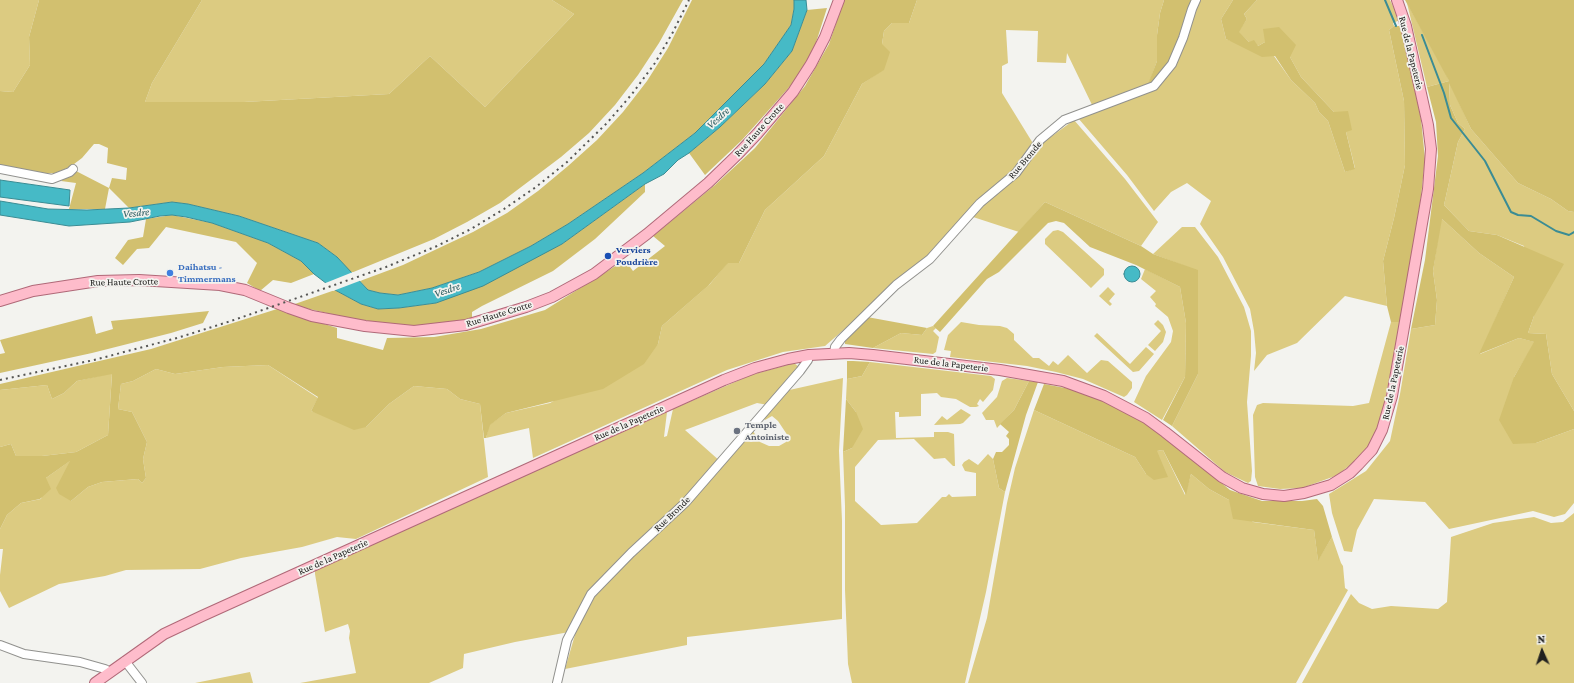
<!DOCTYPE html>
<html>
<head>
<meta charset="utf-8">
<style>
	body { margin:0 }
	#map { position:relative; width:1574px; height:683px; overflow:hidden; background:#f3f3ef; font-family:"Crimson Pro",serif }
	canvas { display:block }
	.north { position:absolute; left:1522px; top:631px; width:40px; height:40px; -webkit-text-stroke:3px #f3f3ef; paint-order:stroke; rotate:357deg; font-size:11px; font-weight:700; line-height:16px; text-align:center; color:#20201f }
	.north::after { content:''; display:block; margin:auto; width:14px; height:18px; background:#20201f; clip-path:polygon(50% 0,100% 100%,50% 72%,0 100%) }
</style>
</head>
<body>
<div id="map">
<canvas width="1574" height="683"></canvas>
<div class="north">N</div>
</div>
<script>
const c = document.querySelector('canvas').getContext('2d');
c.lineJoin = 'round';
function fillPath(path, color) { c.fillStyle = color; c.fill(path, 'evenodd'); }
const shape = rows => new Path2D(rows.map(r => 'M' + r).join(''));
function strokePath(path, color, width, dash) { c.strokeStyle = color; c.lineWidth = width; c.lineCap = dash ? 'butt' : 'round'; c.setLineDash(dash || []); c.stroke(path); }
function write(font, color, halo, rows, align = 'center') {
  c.font = font + ' "Crimson Pro",serif'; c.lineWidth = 3.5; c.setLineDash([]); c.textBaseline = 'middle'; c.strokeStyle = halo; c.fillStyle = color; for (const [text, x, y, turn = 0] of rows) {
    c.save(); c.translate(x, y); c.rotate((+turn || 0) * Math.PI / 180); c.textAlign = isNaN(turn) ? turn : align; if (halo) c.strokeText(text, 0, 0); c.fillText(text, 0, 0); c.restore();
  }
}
fillPath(shape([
	[0,0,39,0,29,37,30,65,13,92,0,91],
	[202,0,552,0,574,14,485,107,430,56,389,94,244,102,145,102,152,83],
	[917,0,1164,0,1160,13,1157,35,1157,61,1149,83,1150,86,1094,109,1067,53,1066,63,1037,62,1038,31,1006,30,1008,63,1002,66,1002,93,1034,145,1014,173,930,255,825,346,783,352,727,370,533,458,529,428,486,438,489,425,506,413,550,403,658,344,662,326,710,284,728,262,739,263,765,210,824,156,862,84,884,69,882,44,884,31,892,23,909,23],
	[1199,0,1233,0,1221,19,1226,39,1274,56,1291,80,1315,103,1319,112,1328,121,1345,172,1355,168,1346,132,1334,112,1301,77,1290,57,1265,42,1258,46,1249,42,1238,32,1247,19,1244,14,1257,0,1390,0,1400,20,1393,23,1394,26,1389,30,1404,101,1405,165,1394,218,1383,261,1387,306,1345,296,1297,343,1267,355,1254,371,1256,353,1254,331,1250,309,1223,257,1200,224,1211,201,1187,183,1171,192,1154,211,1127,175,1078,118,1157,88],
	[1407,3,1445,72,1471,129,1518,183,1551,199,1568,211,1574,212,1574,411,1552,374,1546,334,1528,333,1534,316,1524,246,1497,235,1469,231,1444,205,1458,142,1465,129,1458,123,1450,105,1449,81,1427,87],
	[1074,120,1125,179,1158,222,1141,246,1045,202,1019,232,970,216,1037,147],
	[1441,218,1479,253,1514,277,1480,354,1519,338,1535,342,1514,377,1536,443,1574,429,1574,503,1565,514,1554,517,1533,511,1449,529,1425,502,1374,499,1357,530,1352,552,1344,551,1332,513,1329,494,1366,471,1390,441,1400,394,1411,329,1435,325,1437,300,1433,271],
	[1182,227,1195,227,1218,257,1244,307,1251,331,1251,356,1247,402,1252,471,1251,481,1248,483,1225,472,1172,426,1198,374,1198,271,1153,254],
	[1058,230,1063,232,1104,269,1104,275,1091,288,1045,244,1045,239,1053,231],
	[1145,269,1180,287,1186,323,1185,377,1162,420,1134,402,1146,376,1171,342,1173,331,1168,317,1155,306,1156,304,1150,297,1156,291,1141,279],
	[1108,287,1115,294,1109,301,1112,304,1110,306,1099,296],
	[1158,320,1163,325,1166,332,1163,342,1155,351,1148,345,1161,331,1154,324],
	[961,322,979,325,1000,326,1007,328,1014,334,1014,340,1033,358,1039,358,1049,366,1053,361,1058,365,1068,355,1087,373,1101,360,1108,361,1132,382,1132,388,1127,395,1124,397,1083,379,1056,372,1027,366,950,357,951,351,944,350,948,335],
	[1391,322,1400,322,1385,401,1375,435,1363,454,1338,475,1302,488,1280,489,1258,486,1255,477,1253,415,1257,405,1263,403,1353,406,1369,403],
	[933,326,936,328,933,331,939,337,936,352,933,354,873,348,901,333,922,335,927,328],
	[1097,333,1130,364,1146,347,1154,354,1139,371,1133,372,1094,336],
	[870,362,991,376,995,379,993,390,983,402,980,399,977,404,979,406,976,407,970,407,956,399,941,397,937,393,921,394,921,416,899,417,899,412,895,412,896,438,934,437,934,432,948,432,954,434,955,466,953,466,945,458,934,459,914,439,878,440,855,467,855,501,881,525,917,523,942,497,946,497,949,494,952,497,976,496,976,473,965,471,962,465,964,462,969,459,978,465,988,454,993,459,999,488,1005,492,986,592,965,683,852,683,848,664,845,590,845,506,843,452,852,448,856,412,846,399,847,379,862,376],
	[794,363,799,367,778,390,768,405,757,403,685,430,721,462,673,512,599,582,569,632,515,642,464,654,463,668,429,683,300,683,356,673,349,638,350,631,348,624,325,632,315,574,315,569,667,412,664,437,667,436,673,409,751,375],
	[268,365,318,398,311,411,366,427,389,404,414,386,447,389,460,399,480,404,488,477,356,539,337,537,302,547,241,558,200,569,126,570,105,576,59,584,9,608,0,591,0,575,3,549,0,549,0,529,7,515,21,503,41,499,46,478,71,460,71,501,88,487,102,482,138,479,142,483,146,478,143,459,147,442,132,412,118,409,121,384,133,381,156,369,175,374,223,367],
	[112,373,108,435,76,452,42,456,16,456,11,444,0,447,0,390,47,385,52,399,64,393,77,381],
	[843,378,839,451,842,521,842,619,687,637,687,645,565,669,579,621,593,597,753,431,760,442,769,446,779,446,786,442,788,436,778,421,772,416,765,420,763,418,785,391],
	[1007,378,1029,381,1014,410,997,428,994,420,986,420,982,413,997,397,1002,381],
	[961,409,971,415,963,423,960,424,934,425,942,416,947,420],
	[1034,410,1135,457,1146,474,1157,451,1163,450,1185,495,1191,474,1209,489,1229,500,1253,522,1314,530,1318,560,1332,537,1341,563,1343,566,1345,588,1348,590,1296,683,968,683,987,618,1007,503,1015,468],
	[1574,513,1574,683,1302,683,1351,594,1359,603,1372,609,1391,606,1438,609,1447,602,1451,537,1493,523,1534,517,1551,523,1563,522],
	[250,672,253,683,195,683]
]), '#dccb81');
fillPath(shape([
	[39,0,202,0,152,83,145,102,244,102,389,94,430,56,485,107,574,14,552,0,683,0,659,43,638,75,615,105,589,133,561,157,500,203,467,222,434,239,351,273,337,257,318,243,239,216,188,204,172,202,129,208,109,188,105,209,69,209,76,183,61,181,76,171,109,188,112,178,126,180,127,168,107,163,108,148,99,144,94,144,82,158,70,167,55,173,40,174,0,166,0,91,13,92,30,65,29,37],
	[692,0,794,0,794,9,791,25,764,64,695,133,643,173,568,224,531,246,479,272,432,288,398,295,380,293,368,290,360,281,403,265,473,232,507,213,538,191,568,166,597,140,623,112,647,81,668,48],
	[844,0,917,0,909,23,892,23,884,31,882,44,890,52,884,70,862,84,824,156,765,210,739,263,728,263,708,286,662,326,658,344,644,364,603,389,506,413,490,425,486,438,484,438,480,404,460,399,447,389,414,386,389,404,366,427,354,430,311,411,318,397,268,365,223,367,175,374,156,369,133,381,121,384,118,409,132,412,147,442,143,459,146,478,142,483,138,479,102,482,88,487,71,501,59,494,56,488,70,461,46,478,51,489,40,499,21,503,7,515,0,529,0,447,11,444,16,456,42,456,76,452,108,435,112,374,77,381,64,393,52,399,47,385,0,390,0,384,151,349,277,309,337,328,337,338,383,350,387,338,434,337,481,329,545,310,625,260,633,271,665,246,653,236,715,185,755,148,805,86,829,44],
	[1164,0,1194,0,1188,13,1171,59,1150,86,1148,84,1157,61,1157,35,1160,13],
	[1233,0,1257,0,1244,14,1247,19,1239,32,1249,42,1254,40,1258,46,1265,42,1263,29,1279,27,1296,45,1290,57,1301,77,1334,112,1348,111,1352,130,1346,132,1355,169,1345,172,1328,121,1319,112,1315,103,1291,80,1275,56,1262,57,1226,39,1221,19],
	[1405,0,1574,0,1574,212,1568,211,1551,199,1518,183,1471,129,1449,83,1450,105,1458,123,1465,129,1458,142,1444,205,1469,231,1497,235,1564,264,1534,316,1528,333,1546,334,1552,374,1574,411,1574,429,1536,443,1513,444,1499,420,1514,377,1534,342,1519,338,1479,354,1514,277,1479,253,1442,219,1433,271,1437,300,1435,325,1411,329,1425,260,1438,156,1436,122,1427,87,1449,81],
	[827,8,813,52,792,84,742,140,705,175,689,153,720,127,765,84,792,51,807,10],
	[1394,26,1402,26,1421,119,1425,159,1421,197,1400,322,1391,322,1387,306,1383,261,1394,218,1405,165,1404,101,1389,30],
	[645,184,645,192,595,239,553,271,482,306,472,312,472,319,453,323,432,325,394,325,344,317,292,305,335,290,361,304,378,309,399,308,436,303,562,244],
	[1045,202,1141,246,1153,254,1198,270,1198,374,1172,426,1163,420,1185,377,1186,323,1180,287,1136,265,1090,247,1064,223,1056,221,1048,223,999,272,987,279,940,332,933,326],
	[172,215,212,223,268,243,301,261,314,274,291,283,273,280,260,291,247,283,257,263,236,242,166,227,149,248,137,249,123,265,115,258,128,240,143,237,146,219],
	[209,311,203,323,171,333,92,353,0,373,0,354,5,353,0,340,92,316,96,334,113,329,111,321],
	[867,317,927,328,922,335,901,333,873,348,845,344,845,336],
	[847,361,853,361,870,362,862,376,847,379],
	[1029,381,1038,382,1026,415,1005,492,999,488,993,459,996,452,1002,452,1009,445,1009,439,1006,436,1009,432,1000,424,1014,410],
	[1044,384,1081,391,1124,410,1165,436,1230,490,1262,501,1302,501,1317,499,1323,506,1332,537,1318,561,1314,530,1233,519,1229,500,1209,489,1191,474,1186,495,1163,450,1157,451,1168,477,1154,480,1146,474,1135,457,1034,410],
	[846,399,856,412,863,429,852,448,843,452]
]), '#d2c06f');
const water = shape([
	[794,0,806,0,807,10,792,51,765,84,720,127,689,153,678,160,664,174,645,184,562,244,483,286,436,303,399,308,378,309,361,304,335,290,314,274,301,261,268,243,212,223,186,217,172,215,160,216,130,222,69,226,0,215,0,201,48,209,87,210,129,208,172,202,188,204,239,216,318,243,337,257,368,290,380,293,398,295,432,288,479,272,531,246,568,224,643,173,695,133,764,64,791,25,794,9,794,0],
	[0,180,70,190,69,206,0,197,0,180],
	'1124 274a8 8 0 1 1 16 0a8 8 0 1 1-16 0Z'
]);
fillPath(water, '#46bac6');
strokePath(water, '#3b8c94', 1);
fillPath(shape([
	[353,272,362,280,333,291,323,284]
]), '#f3f3ef');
strokePath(shape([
	[1385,0,1396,26],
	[1422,35,1444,93,1451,118,1485,161,1511,212,1518,215,1531,216,1556,231,1569,235,1574,232]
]), '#3b8c94', 2);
const minor = shape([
	[0,169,52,179,70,172,73,169],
	[834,353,835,347,841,339,896,285,930,259,980,203,1016,173,1040,140,1064,120,1154,86,1172,64,1183,38,1192,9,1196,0],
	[0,645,24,654,80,662,105,669,110,672],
	[125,661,142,683],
	[557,683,567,640,591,594,631,553,686,502,800,371,808,360,809,355]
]);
const major = shape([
	[0,301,33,291,98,281,139,280,220,285,245,290,289,308,312,316,365,326,414,331,466,325,526,307,552,297,594,274,647,234,708,183,737,155,757,134,793,92,811,64,825,37,839,0],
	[95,683,164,634,202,616,724,380,755,368,788,359,809,355,849,353,873,355,1000,370,1063,381,1104,396,1146,418,1165,432,1222,477,1242,488,1263,494,1284,496,1304,493,1331,485,1350,473,1358,465,1372,450,1382,430,1392,396,1428,189,1431,149,1428,125,1406,26,1397,0]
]);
strokePath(minor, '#91918e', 10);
strokePath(major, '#b06978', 12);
strokePath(minor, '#fff', 8);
strokePath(major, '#febccb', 10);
strokePath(shape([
	[0,380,94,360,177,338,231,321,386,267,437,246,471,229,504,209,536,187,566,163,607,123,632,94,655,63,673,32,689,0]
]), '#555553', 2, [2, 4]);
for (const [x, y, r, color] of [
	[608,256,4,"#1a4fb4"],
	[170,273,4,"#3f7fe0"],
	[737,431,4,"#6b7280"]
]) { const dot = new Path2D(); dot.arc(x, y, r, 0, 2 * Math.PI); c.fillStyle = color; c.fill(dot); strokePath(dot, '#f3f3ef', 1.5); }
write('10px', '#20201f', '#f3f3ef', [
	["Rue de la Papeterie",1411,53,76],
	["Rue Haute Crotte",759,130,-48],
	["Rue Bronde",1025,160,-50],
	["Rue Haute Crotte",124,282,-1],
	["Rue Haute Crotte",499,314,-17],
	["Rue de la Papeterie",951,364,7],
	["Rue de la Papeterie",1393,383,-78],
	["Rue de la Papeterie",629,423,-24],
	["Rue Bronde",672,514,-44],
	["Rue de la Papeterie",333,557,-24]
]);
write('bold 10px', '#164399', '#f3f3ef', [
	["Verviers",616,250],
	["Poudrière",616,262]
], 'left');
write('bold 10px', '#366cbe', '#f3f3ef', [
	["Daihatsu -",178,267],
	["Timmermans",178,279]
], 'left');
write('bold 10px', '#5b616d', '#f3f3ef', [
	["Temple",745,425],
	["Antoiniste",745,437]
], 'left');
write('italic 11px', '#2a5b60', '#f3f3ef', [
	["Vesdre",718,118,-42],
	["Vesdre",136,213,-5],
	["Vesdre",447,290,-19]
]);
</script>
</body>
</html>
